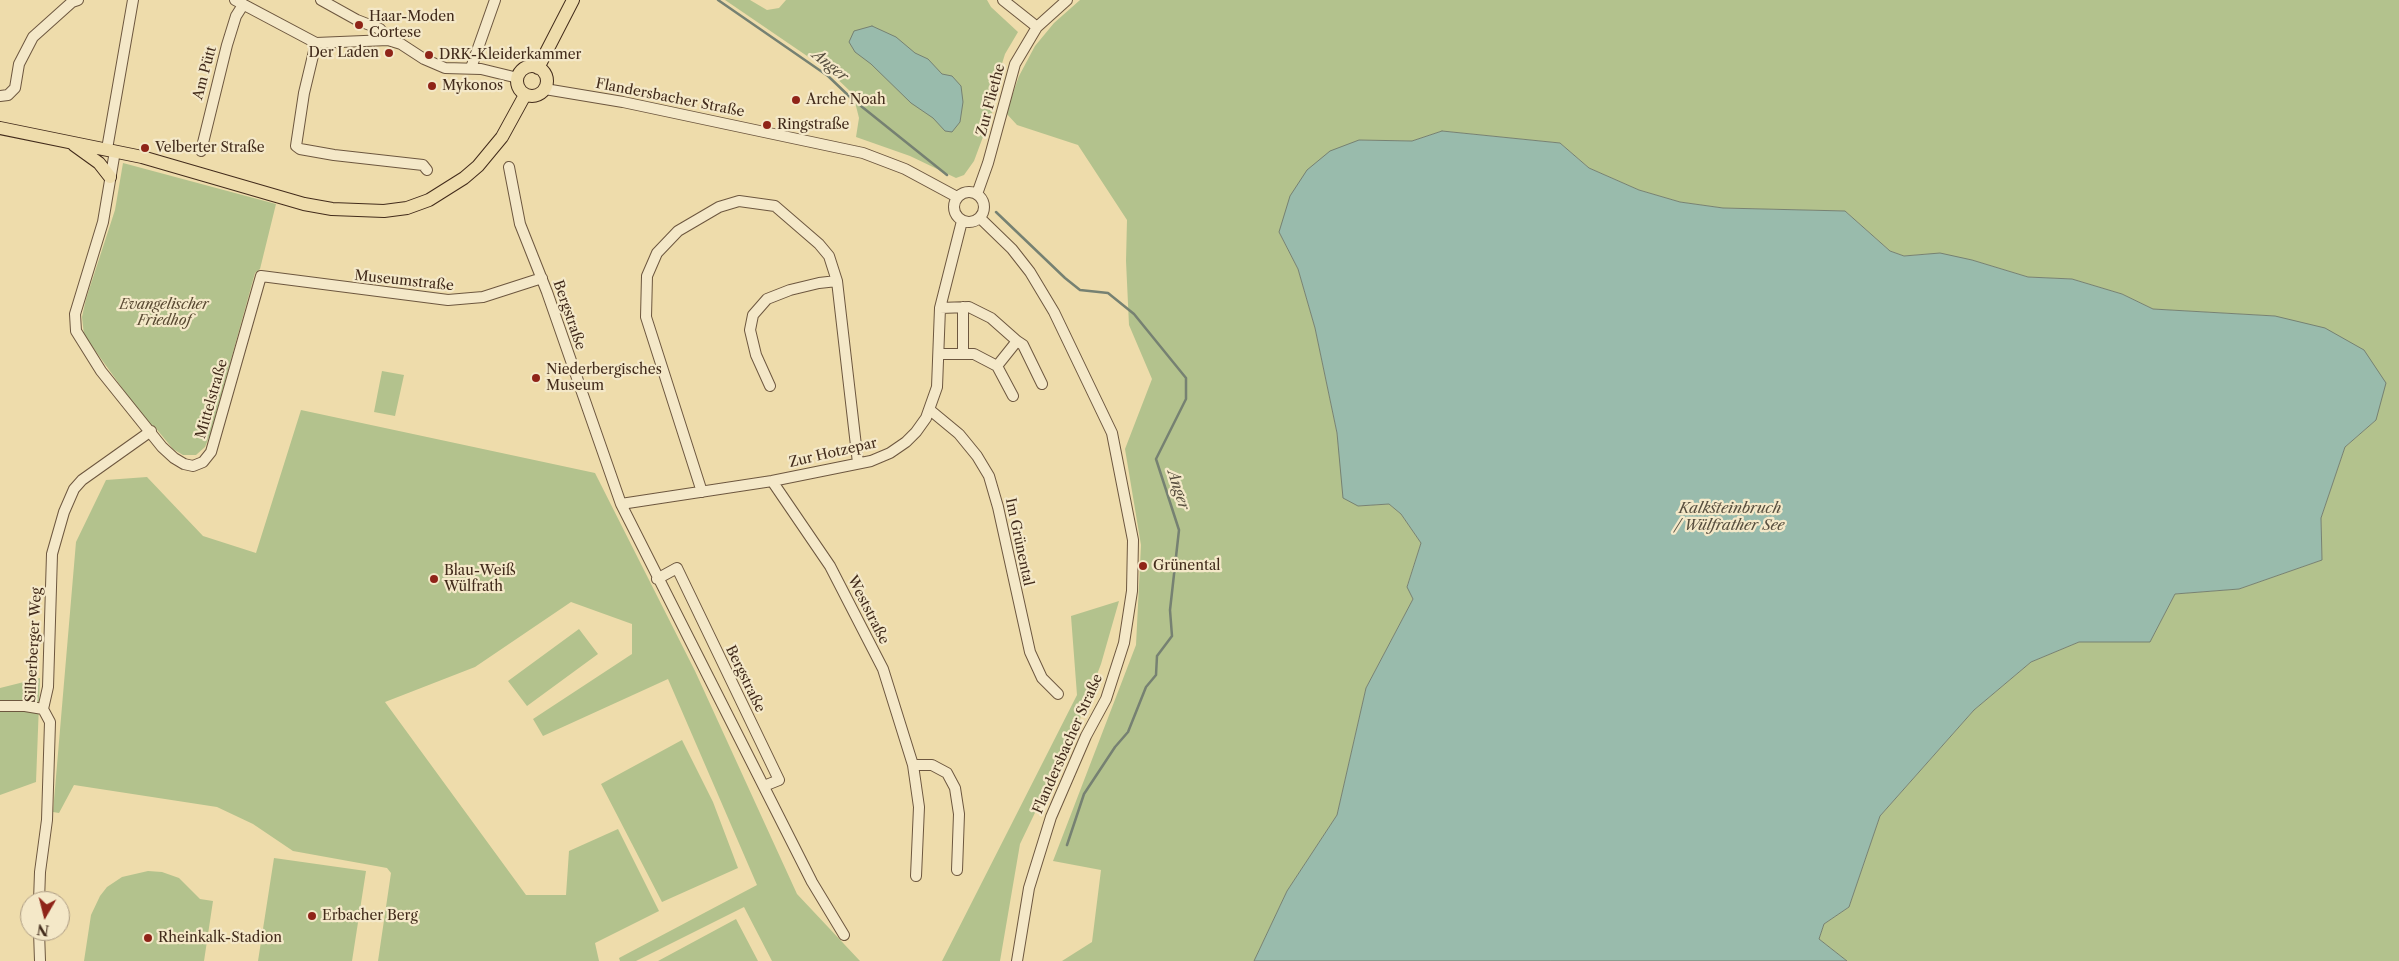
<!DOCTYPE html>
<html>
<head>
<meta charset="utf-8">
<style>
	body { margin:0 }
	#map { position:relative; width:2399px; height:961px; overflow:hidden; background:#eedcab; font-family:"Libre Caslon Text",serif }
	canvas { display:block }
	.north { position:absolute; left:20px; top:891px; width:50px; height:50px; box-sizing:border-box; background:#f4e8c8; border:1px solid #ad9c83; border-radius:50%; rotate:188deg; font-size:14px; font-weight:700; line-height:20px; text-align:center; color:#422b1b }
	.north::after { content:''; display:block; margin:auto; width:18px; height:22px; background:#8f2418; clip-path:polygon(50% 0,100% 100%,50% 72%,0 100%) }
</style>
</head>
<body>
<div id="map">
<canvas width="2399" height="961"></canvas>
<div class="north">N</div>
</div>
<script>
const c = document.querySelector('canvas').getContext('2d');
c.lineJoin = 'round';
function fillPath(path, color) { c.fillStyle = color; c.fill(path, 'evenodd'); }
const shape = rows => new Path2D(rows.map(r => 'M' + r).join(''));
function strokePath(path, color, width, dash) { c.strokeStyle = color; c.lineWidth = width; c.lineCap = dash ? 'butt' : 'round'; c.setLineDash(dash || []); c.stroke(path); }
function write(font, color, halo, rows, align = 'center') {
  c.font = font + ' "Libre Caslon Text",serif'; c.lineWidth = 4.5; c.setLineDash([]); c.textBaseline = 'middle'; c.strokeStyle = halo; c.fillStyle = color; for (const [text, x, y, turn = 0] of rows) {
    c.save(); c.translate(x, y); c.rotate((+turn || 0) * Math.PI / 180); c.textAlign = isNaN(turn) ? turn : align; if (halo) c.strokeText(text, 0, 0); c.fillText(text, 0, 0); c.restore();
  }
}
fillPath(shape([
	[725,0,750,0,767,10,779,8,786,0,987,0,991,7,1018,32,1005,54,995,86,993,110,974,161,964,175,956,178,910,156,856,137,859,118,853,94,829,71],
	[1080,0,2399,0,2399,961,1847,961,1819,939,1824,924,1849,907,1880,816,1974,710,2031,662,2079,642,2150,642,2175,594,2239,589,2322,560,2321,518,2345,447,2376,420,2275,316,2153,309,2122,294,2072,279,2028,277,1972,260,1927,254,1904,256,1890,251,1845,211,1723,208,1680,202,1639,190,1589,168,1560,143,1442,131,1412,141,1359,140,1279,232,1298,269,1315,328,1337,433,1341,464,1358,506,1389,504,1401,514,1421,543,1407,586,1413,599,1366,688,1337,815,1287,891,1254,961,1062,961,1092,942,1101,870,1053,861,1136,645,1141,545,1125,449,1152,379,1129,325,1126,261,1127,220,1078,145,1017,125,1006,113,1019,76,1035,46,1054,23],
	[123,163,276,204,260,269,255,273,210,435,205,447,196,455,183,455,173,449,154,426,148,424,84,335,82,317,86,299,115,210],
	[382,371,404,375,395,416,374,412],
	[301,410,595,473,695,671,797,894,860,961,772,961,744,907,636,961,620,961,619,958,757,885,668,679,543,736,533,719,632,654,632,624,571,602,475,667,385,702,526,895,566,895,569,851,618,829,659,911,595,943,599,961,378,961,391,873,387,868,293,851,253,824,217,807,74,785,59,813,53,812,76,542,106,480,147,477,203,536,256,553],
	[1119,601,1101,664,1080,719,1020,844,1000,961,942,961,1077,695,1071,616],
	[579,629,598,654,527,706,508,681],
	[40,678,36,782,0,795,0,688],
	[682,740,713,802,738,868,662,902,601,784],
	[274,858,366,871,352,961,258,961],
	[148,871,162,872,179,878,200,899,213,901,204,961,84,961,91,915,100,896,107,887,122,877],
	[736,919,758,961,658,961]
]), '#b3c28d');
const water = shape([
	[872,26,896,37,915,53,928,59,942,74,952,76,961,86,963,102,960,122,952,132,945,131,933,118,911,103,871,64,855,52,849,42,854,31,872,26],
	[1442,131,1560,143,1589,168,1639,190,1680,202,1723,208,1845,211,1890,251,1904,256,1940,253,1972,260,2028,277,2072,279,2122,294,2153,309,2275,316,2325,328,2364,350,2386,383,2376,420,2345,447,2321,518,2322,560,2239,589,2175,594,2150,642,2079,642,2031,662,1974,710,1880,816,1849,907,1824,924,1819,939,1847,961,1254,961,1287,891,1337,815,1366,688,1413,599,1407,587,1421,543,1401,514,1389,504,1358,506,1343,498,1337,433,1315,328,1298,269,1279,232,1290,196,1307,170,1330,151,1359,140,1412,141,1442,131]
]);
fillPath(water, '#99bbac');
strokePath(water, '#768172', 1);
strokePath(shape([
	[718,0,828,76,851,98,947,175],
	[996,212,1065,278,1080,290,1108,293,1134,314,1186,378,1186,399,1156,459,1179,530,1170,610,1172,636,1157,656,1156,675,1146,687,1128,732,1115,747,1084,794,1067,845]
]), '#768172', 2.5);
const minor = shape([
	[235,0,316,43,388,40,401,44,424,59,445,68,481,69,518,78],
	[321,0,357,20,380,29,388,40],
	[1003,0,1037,27],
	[316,43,304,93,296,146,300,149,334,155,423,165,427,170],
	[471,68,495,0],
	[545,89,623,102,863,153,905,169,957,197],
	[0,96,8,95,15,88,19,64,33,37,72,2,78,0],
	[107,149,133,0],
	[115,151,103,222,75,314,76,331,101,371,162,447,174,458,184,464,193,466,203,462,211,452,261,276,448,300,483,297,542,278],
	[201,151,227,45,236,16,243,5],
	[509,167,520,224,547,292,621,504,812,882,844,935],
	'954 207a15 15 0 1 1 30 0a15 15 0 1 1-30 0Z',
	[977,194,988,163,1015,64,1037,27,1067,0],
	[980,218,1012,249,1030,272,1054,312,1112,433,1133,540,1132,591,1124,643,1106,699,1086,736,1051,817,1029,888,1017,961],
	[1017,341,1023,345,1042,384],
	[940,354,974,354,997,366,1017,341,991,318,969,307,940,308],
	[963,354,963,307],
	[997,366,1013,396],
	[770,386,756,355,750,330,753,315,767,299,790,290,819,283,837,281],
	[930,410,959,434,977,456,989,476,998,507,1030,652,1042,678,1058,694],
	[772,481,830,566,883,669,913,765,919,807,916,876],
	[702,492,646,317,647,276,657,253,678,231,719,207,739,201,775,206,819,244,829,256,837,281,858,463],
	[621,504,772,481,871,461,890,453,906,442,916,432,926,418,937,387,940,308,962,221],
	[657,579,677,568,779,780,764,786],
	[0,706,25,706,43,709],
	[913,765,932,765,947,773,955,788,959,814,957,870],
	[39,901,40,872,47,820,50,722,43,709,48,687,52,554,64,512,74,489,82,480,151,431],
	[39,931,40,961]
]);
const major = shape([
	'517 81a15 15 0 1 1 30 0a15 15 0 1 1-30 0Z',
	[538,68,573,0],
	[0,128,142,157,304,204,332,209,384,211,407,208,429,200,464,178,478,166,502,137,525,95],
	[74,145,99,163,110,177]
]);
strokePath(minor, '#6d573f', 12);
strokePath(major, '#422b1b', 14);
strokePath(minor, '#f4e8c8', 10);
strokePath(major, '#eedcab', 12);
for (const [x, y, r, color] of [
	[359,25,5,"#8f2418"],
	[389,53,5,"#8f2418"],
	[429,55,5,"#8f2418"],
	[432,86,5,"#8f2418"],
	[796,100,5,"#8f2418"],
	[767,125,5,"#8f2418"],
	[145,148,5,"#8f2418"],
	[536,378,5,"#8f2418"],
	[1143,566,5,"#8f2418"],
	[434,579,5,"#8f2418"],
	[312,916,5,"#8f2418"],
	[148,938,5,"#8f2418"]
]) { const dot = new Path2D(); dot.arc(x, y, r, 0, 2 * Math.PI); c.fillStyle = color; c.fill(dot); strokePath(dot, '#f4e8c8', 2); }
write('14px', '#422b1b', '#f4e8c8', [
	["Haar-Moden",369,17],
	["Cortese",369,33],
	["Der Laden",379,53,"right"],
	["DRK-Kleiderkammer",439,55],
	["Mykonos",442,86],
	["Arche Noah",806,100],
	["Ringstraße",777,125],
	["Velberter Straße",155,148],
	["Niederbergisches",546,370],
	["Museum",546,386],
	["Grünental",1153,566],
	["Blau-Weiß",444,571],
	["Wülfrath",444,587],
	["Erbacher Berg",322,916],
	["Rheinkalk-Stadion",158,938]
], 'left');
write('14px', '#422b1b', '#f4e8c8', [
	["Am Pütt",205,73,-75],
	["Flandersbacher Straße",670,98,11],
	["Zur Fliethe",991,100,-75],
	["Museumstraße",404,281,6],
	["Bergstraße",569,315,71],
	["Mittelstraße",212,399,-74],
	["Zur Hotzepar",833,453,-13],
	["Im Grünental",1019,542,78],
	["Weststraße",868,610,63],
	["Silberberger Weg",34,645,-87],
	["Bergstraße",745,679,64],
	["Flandersbacher Straße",1068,744,-66]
]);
write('italic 14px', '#594932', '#f4e8c8', [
	["Evangelischer",164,305],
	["Friedhof",164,321]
]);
write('italic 15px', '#584f3f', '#f4e8c8', [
	["Anger",830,66,39],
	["Anger",1178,490,72],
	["Kalksteinbruch",1730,509],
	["/ Wülfrather See",1730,526]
]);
</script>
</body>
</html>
